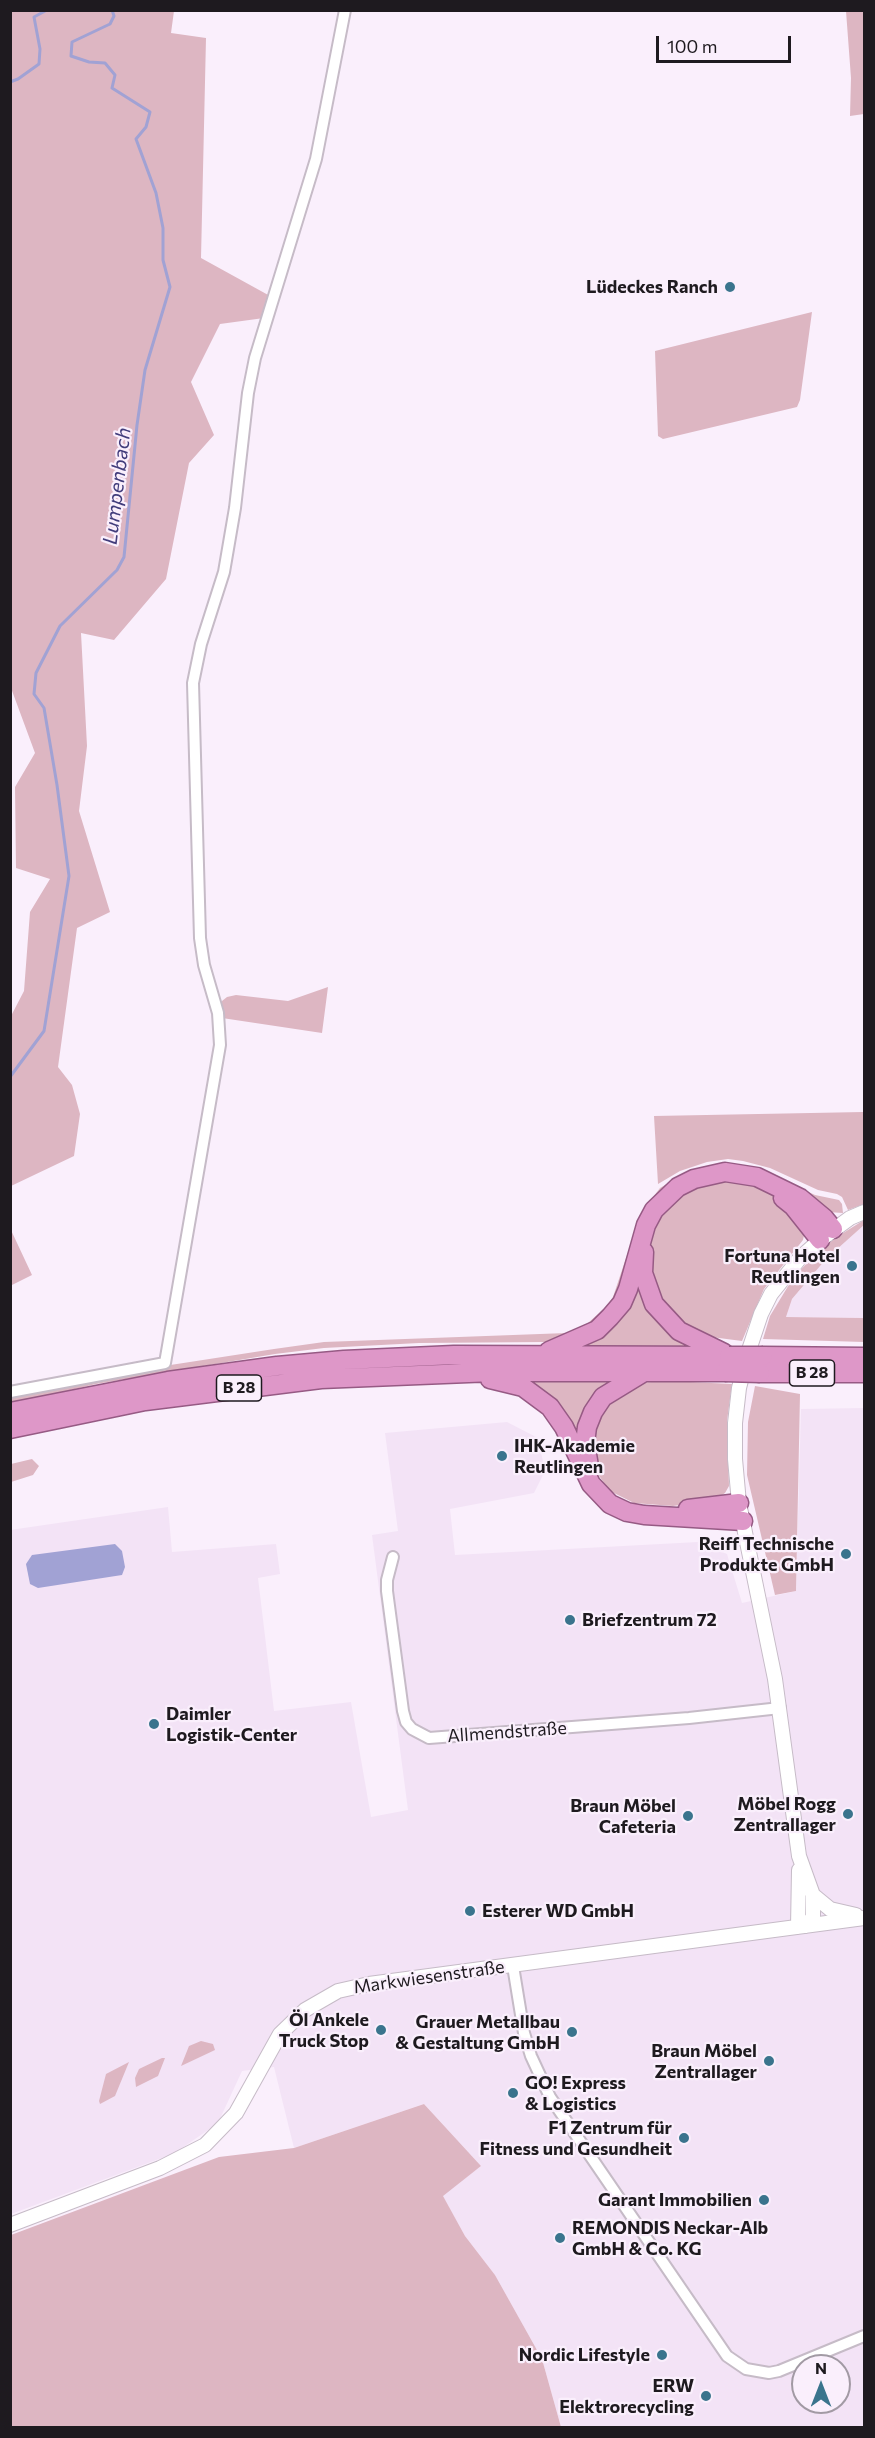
<!DOCTYPE html>
<html>
<head>
<meta charset="utf-8">
<style>
	body { margin:0 }
	#map { position:relative; width:875px; height:2438px; overflow:hidden; background:#faeffc; font-family:Commissioner,sans-serif }
	canvas { display:block }
	.frame { position:absolute; inset:0; border:12px solid #1e1a1f; pointer-events:none }
	.north { position:absolute; left:791px; top:2354px; width:60px; height:60px; box-sizing:border-box; background:#faeffc; border:2px solid #a29aa4; border-radius:50%; rotate:0deg; font-size:16px; font-weight:700; line-height:24px; text-align:center; color:#1e1a1f }
	.north::after { content:''; display:block; margin:auto; width:21px; height:27px; background:#3a748d; clip-path:polygon(50% 0,100% 100%,50% 72%,0 100%) }
	.scale { position:absolute; left:656px; top:36px; width:135px; height:27px; box-sizing:border-box; border:3px solid #1e1a1f; border-top:0; padding-left:8px; font-size:18px; line-height:21px; white-space:nowrap; color:#1e1a1f; -webkit-text-stroke:4px #faeffc; paint-order:stroke }
</style>
</head>
<body>
<div id="map">
<canvas width="875" height="2438"></canvas>
<div class="frame"></div>
<div class="north">N</div>
<div class="scale">100 m</div>
</div>
<script>
const c = document.querySelector('canvas').getContext('2d');
c.lineJoin = 'round';
function fillPath(path, color) { c.fillStyle = color; c.fill(path, 'evenodd'); }
const shape = rows => new Path2D(rows.map(r => 'M' + r).join(''));
function strokePath(path, color, width, dash) { c.strokeStyle = color; c.lineWidth = width; c.lineCap = dash ? 'butt' : 'round'; c.setLineDash(dash || []); c.stroke(path); }
function write(font, color, halo, rows, align = 'center') {
  c.font = font + ' Commissioner,sans-serif'; c.lineWidth = 4.5; c.setLineDash([]); c.textBaseline = 'middle'; c.strokeStyle = halo; c.fillStyle = color; for (const [text, x, y, turn = 0] of rows) {
    c.save(); c.translate(x, y); c.rotate((+turn || 0) * Math.PI / 180); c.textAlign = isNaN(turn) ? turn : align; if (halo) c.strokeText(text, 0, 0); c.fillText(text, 0, 0); c.restore();
  }
}
fillPath(shape([
	[864,1225,864,1318,786,1317,792,1299,826,1259],
	[864,1408,864,2427,561,2427,542,2359,495,2275,465,2236,442,2195,481,2166,424,2104,294,2148,274,2067,242,2071,218,2123,175,2153,11,2214,10,1530,168,1507,172,1552,276,1544,280,1574,258,1578,274,1711,351,1702,371,1817,408,1810,372,1535,398,1531,385,1433,507,1422,538,1438,545,1471,534,1493,450,1509,455,1555,698,1542,727,1554,742,1603,796,1591,801,1409],
	[803,2366,839,2366,839,2402,803,2402]
]), '#f3e3f6');
fillPath(shape([
	[11,11,174,11,171,33,206,38,201,258,270,296,264,318,220,324,191,382,214,435,189,463,166,579,114,640,81,633,87,746,79,811,110,912,77,928,58,1067,72,1085,80,1114,74,1156,11,1186,11,1016,24,991,30,912,50,879,16,868,15,787,35,753,11,688],
	[846,11,864,11,864,114,850,116,851,78],
	[812,312,800,400,797,407,663,439,658,436,655,351],
	[328,987,322,1033,222,1018,221,1006,222,1001,227,997,236,995,288,1001],
	[863,1112,864,1114,864,1204,848,1210,842,1197,837,1194,818,1190,770,1168,743,1161,728,1159,707,1162,680,1171,658,1184,654,1116],
	[715,1164,742,1165,766,1172,815,1195,839,1200,842,1204,843,1213,827,1212,758,1174,675,1185,623,1287,600,1320,568,1338,547,1342,419,1343,324,1348,275,1354,96,1384,11,1404,10,1396,164,1366,274,1349,324,1342,567,1333,588,1323,606,1307,613,1297,638,1222,647,1205,660,1188,680,1176],
	[725,1180,754,1185,780,1198,805,1231,803,1240,764,1289,742,1341,696,1335,681,1327,651,1287,648,1243,660,1214,670,1202,696,1185],
	[864,1220,864,1225,826,1259,792,1299,786,1317,864,1318,864,1342,763,1339,770,1316,793,1278,824,1245],
	[10,1228,32,1275,12,1285,10,1283],
	[636,1279,706,1347,569,1347],
	[505,1375,624,1375,581,1442],
	[670,1381,732,1384,727,1421,729,1486,725,1493,715,1500,673,1506,634,1503,610,1491,592,1466,596,1413,634,1383],
	[755,1386,800,1394,796,1591,775,1595,747,1475,748,1422],
	[32,1459,39,1466,33,1475,11,1482,11,1464],
	[201,2041,213,2044,215,2050,181,2066,189,2046],
	[162,2058,165,2058,158,2076,136,2087,135,2078,139,2069],
	[129,2062,115,2096,100,2104,99,2101,106,2074],
	[424,2104,481,2166,443,2196,465,2236,495,2275,542,2359,561,2427,11,2427,11,2235,219,2157,294,2148]
]), '#ddb6c2');
fillPath(shape([
	[115,1544,122,1551,125,1567,122,1575,38,1588,30,1584,26,1564,32,1555]
]), '#a1a2d4');
strokePath(shape([
	[10,82,18,79,39,64,40,49,34,17,47,10],
	[10,1077,44,1031,69,876,57,785,44,708,34,694,36,673,60,626,117,570,124,557,137,425,145,370,170,287,163,260,163,228,156,193,136,139,146,127,150,112,112,88,115,75,105,63,89,62,71,56,72,42,110,24,114,16,112,10]
]), '#a1a2d4', 3);
const minor = shape([
	[10,1392,165,1363,220,1045,218,1013,204,965,200,938,193,683,201,644,224,572,235,508,248,393,255,358,316,159,345,10],
	[393,1557,387,1580,387,1591,403,1711,406,1722,412,1729,429,1738,689,1718,780,1708],
	[513,1966,524,2033,531,2056,550,2097,727,2356,746,2369,769,2373,779,2371,864,2336]
]);
const tertiary = shape([
	[813,1895,830,1909,856,1915],
	[806,1926,813,1917,813,1895,799,1856,775,1679,739,1503,735,1459,735,1423,739,1388,748,1353,761,1314,771,1294,800,1258,820,1240,850,1218,864,1212],
	[798,1927,799,1870],
	[10,2225,160,2168,205,2145,236,2113,280,2034,305,2010,338,1991,369,1984,864,1918]
]);
const trunk = shape([
	[783,1198,793,1206,820,1240],
	[644,1252,643,1273,654,1304,679,1331,724,1353],
	[549,1351,597,1330,610,1317,622,1303,628,1289,646,1225,654,1210,678,1187,694,1179,725,1172,757,1177,800,1198,824,1218,833,1229],
	[763,1356,864,1357],
	[760,1373,864,1373],
	[490,1379,523,1387,550,1407,564,1427,591,1484,610,1504,627,1512,644,1515,743,1521],
	[10,1412,168,1381,277,1366,344,1360,454,1355,729,1356],
	[10,1429,145,1401,321,1379,493,1372,725,1372],
	[589,1466,585,1443,587,1427,593,1412,603,1397,644,1372],
	[688,1509,739,1503]
]);
strokePath(minor, '#c6bbc7', 14);
strokePath(tertiary, '#c6bbc7', 16);
strokePath(trunk, '#965a84', 21);
strokePath(minor, '#fff', 10);
strokePath(tertiary, '#fff', 14);
strokePath(trunk, '#de97c8', 18);
const trunkBridge = shape([
	[729,1356,763,1356],
	[725,1372,760,1373]
]);
strokePath(trunkBridge, '#965a84', 21, []);
strokePath(trunkBridge, '#de97c8', 18);
for (const [x, y, r, color] of [
	[730,287,6,"#3a748d"],
	[852,1266,6,"#3a748d"],
	[502,1456,6,"#3a748d"],
	[846,1554,6,"#3a748d"],
	[570,1620,6,"#3a748d"],
	[154,1724,6,"#3a748d"],
	[848,1814,6,"#3a748d"],
	[688,1816,6,"#3a748d"],
	[470,1911,6,"#3a748d"],
	[381,2030,6,"#3a748d"],
	[572,2032,6,"#3a748d"],
	[769,2061,6,"#3a748d"],
	[513,2093,6,"#3a748d"],
	[684,2138,6,"#3a748d"],
	[764,2200,6,"#3a748d"],
	[560,2238,6,"#3a748d"],
	[662,2355,6,"#3a748d"],
	[706,2396,6,"#3a748d"]
]) { const dot = new Path2D(); dot.arc(x, y, r, 0, 2 * Math.PI); c.fillStyle = color; c.fill(dot); strokePath(dot, '#faeffc', 2); }
for (const [x, y, w] of [
	[812,1373,45],
	[239,1388,45]
]) { const box = new Path2D(); box.roundRect(x - w / 2, y - 13, w, 26, 4.5); c.fillStyle = '#faeffc'; c.fill(box); strokePath(box, '#1e1a1f', 1.5); }
write('bold 16px', '#1e1a1f', null, [
	["B 28",812,1373],
	["B 28",239,1388]
]);
write('bold 18px', '#1e1a1f', '#faeffc', [
	["Lüdeckes Ranch",718,287],
	["Fortuna Hotel",840,1256],
	["Reutlingen",840,1277],
	["IHK-Akademie",514,1446,"left"],
	["Reutlingen",514,1467,"left"],
	["Reiff Technische",834,1544],
	["Produkte GmbH",834,1565],
	["Briefzentrum 72",582,1620,"left"],
	["Daimler",166,1714,"left"],
	["Logistik-Center",166,1735,"left"],
	["Möbel Rogg",836,1804],
	["Zentrallager",836,1825],
	["Braun Möbel",676,1806],
	["Cafeteria",676,1827],
	["Esterer WD GmbH",482,1911,"left"],
	["Öl Ankele",369,2020],
	["Truck Stop",369,2041],
	["Grauer Metallbau",560,2022],
	["& Gestaltung GmbH",560,2043],
	["Braun Möbel",757,2051],
	["Zentrallager",757,2072],
	["GO! Express",525,2083,"left"],
	["& Logistics",525,2104,"left"],
	["F1 Zentrum für",672,2128],
	["Fitness und Gesundheit",672,2149],
	["Garant Immobilien",752,2200],
	["REMONDIS Neckar-Alb",572,2228,"left"],
	["GmbH & Co. KG",572,2249,"left"],
	["Nordic Lifestyle",650,2355],
	["ERW",694,2386],
	["Elektrorecycling",694,2407]
], 'right');
write('18px', '#1e1a1f', '#faeffc', [
	["Allmendstraße",507,1732,-4],
	["Markwiesenstraße",429,1977,-8]
]);
write('italic 20px', '#413c7b', '#faeffc', [
	["Lumpenbach",117,486,-83]
]);
</script>
</body>
</html>
